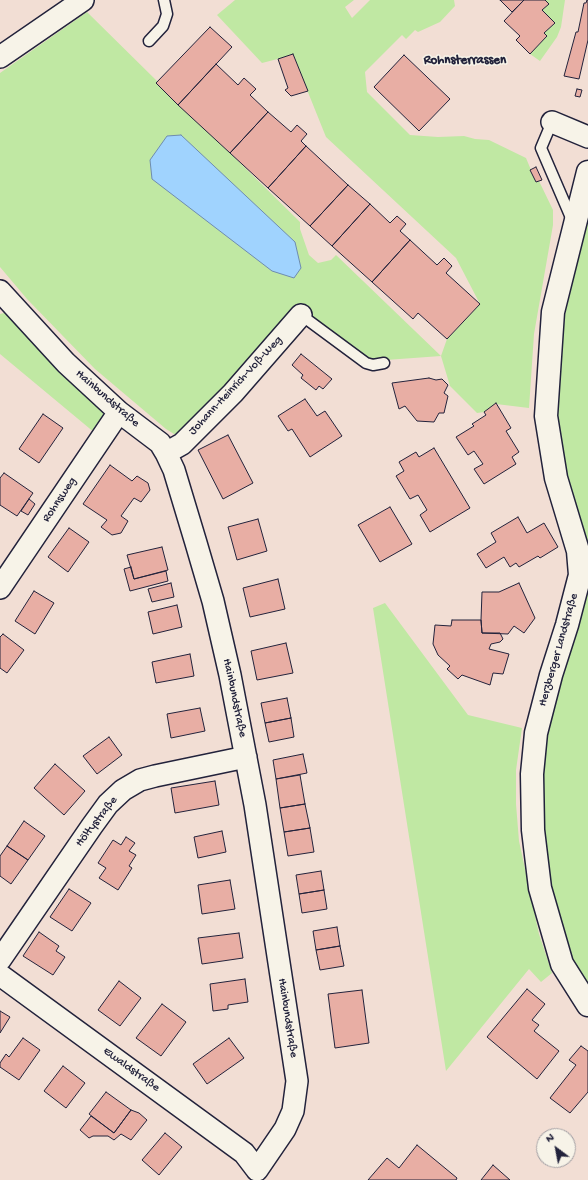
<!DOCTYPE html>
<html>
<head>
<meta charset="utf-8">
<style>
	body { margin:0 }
	#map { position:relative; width:588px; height:1180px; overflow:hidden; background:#f2ded4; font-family:"Gochi Hand",sans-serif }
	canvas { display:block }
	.north { position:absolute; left:536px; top:1128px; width:40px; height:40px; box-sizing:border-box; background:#f7f3e8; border:1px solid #a29fa3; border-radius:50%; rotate:328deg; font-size:11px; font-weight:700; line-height:16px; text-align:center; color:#22223b }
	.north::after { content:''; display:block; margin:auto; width:14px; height:18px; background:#22223b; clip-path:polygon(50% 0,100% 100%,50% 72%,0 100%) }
</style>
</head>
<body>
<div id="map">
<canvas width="588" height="1180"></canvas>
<div class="north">N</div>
</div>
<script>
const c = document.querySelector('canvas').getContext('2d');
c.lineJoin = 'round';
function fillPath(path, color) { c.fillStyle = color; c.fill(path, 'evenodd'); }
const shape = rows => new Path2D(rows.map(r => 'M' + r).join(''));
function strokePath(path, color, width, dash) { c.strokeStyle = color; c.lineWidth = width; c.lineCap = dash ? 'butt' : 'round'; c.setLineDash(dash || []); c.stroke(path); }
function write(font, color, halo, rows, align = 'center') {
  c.font = font + ' "Gochi Hand",sans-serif'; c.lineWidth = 3; c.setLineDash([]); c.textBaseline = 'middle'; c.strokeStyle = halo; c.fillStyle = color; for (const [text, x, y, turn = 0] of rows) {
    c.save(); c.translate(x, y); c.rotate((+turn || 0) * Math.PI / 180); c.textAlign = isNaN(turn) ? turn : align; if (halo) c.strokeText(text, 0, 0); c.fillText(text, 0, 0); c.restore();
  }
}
fillPath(shape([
	[235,0,354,0,345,7,352,18,370,0,454,0,455,6,440,22,418,32,415,30,406,39,402,35,365,72,367,92,410,135,438,137,464,136,475,139,489,140,526,158,536,182,539,181,553,210,553,225,534,334,529,408,496,404,484,412,477,413,450,386,441,356,372,361,299,309,181,435,174,434,166,429,95,369,27,299,0,267,0,73,87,12,300,222,300,229,309,255,318,263,331,260,336,255,441,356,447,339,480,304,456,258,326,137,293,55,262,63,217,15],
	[545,0,565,0,561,27,557,37,540,61,530,54,547,36,544,33,555,23,542,10,548,4],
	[588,213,588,563,565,479,554,421,565,315],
	[4,313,9,314,102,408,104,417,95,433,0,354,0,314],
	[588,590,588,991,568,957,549,889,540,832,543,753,546,727,571,641],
	[385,603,468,715,522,728,516,770,516,804,519,841,539,934,552,973,541,982,529,969,446,1071,373,608]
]), '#c0e8a3');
const water = shape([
	[181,135,295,242,301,268,294,278,272,271,152,179,150,160,167,136,181,135]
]);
fillPath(water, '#a0d3fe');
strokePath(water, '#6e8cb0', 1);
const building = shape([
	[500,0,524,0,512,12,500,0],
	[524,0,545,0,549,4,542,10,555,23,544,33,547,36,530,54,516,40,520,36,504,21,524,0],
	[587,0,588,0,588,40,579,79,564,76,576,32,578,32,584,3,586,3,587,0],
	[210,27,232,47,178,105,156,83,210,27],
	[293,54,308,91,291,96,285,90,288,88,278,59,293,54],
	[404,55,450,99,419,131,374,87,404,55],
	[216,64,238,85,244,78,256,89,250,95,268,112,230,153,178,105,216,64],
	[577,89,582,90,580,97,575,96,577,89],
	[268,112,291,132,297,125,307,134,301,141,306,146,268,188,230,153,268,112],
	[306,146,348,185,310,226,268,188,306,146],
	[536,167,542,180,536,182,530,170,536,167],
	[348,185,370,204,332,246,310,226,348,185],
	[370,204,390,223,397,216,406,224,400,231,410,240,372,282,332,246,370,204],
	[410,240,437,265,444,258,452,266,446,273,480,304,447,339,418,313,413,319,372,282,410,240],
	[301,354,332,379,323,389,319,386,316,390,301,378,303,375,292,365,301,354],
	[429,378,436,380,442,379,448,385,444,393,448,396,444,413,439,413,434,422,417,421,405,406,399,409,392,383,429,378],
	[305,399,317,416,325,411,342,436,310,457,292,429,288,431,278,416,305,399],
	[496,403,511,428,506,431,519,452,512,457,516,464,484,484,474,469,483,464,474,451,468,455,456,437,474,426,472,424,486,415,484,412,496,403],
	[43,414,63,428,39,463,19,449,43,414],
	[228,435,253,483,223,499,198,450,228,435],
	[434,448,470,508,430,532,420,515,427,510,418,495,410,499,396,476,404,471,399,462,416,452,419,457,434,448],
	[110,465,132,481,137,476,148,483,150,490,141,502,134,498,121,516,128,521,121,533,112,535,101,527,107,520,83,504,110,465],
	[4,473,33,493,17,516,0,505,0,478,4,473],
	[29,499,35,504,28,515,21,511,29,499],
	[390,507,412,544,380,562,358,525,390,507],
	[518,517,527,533,544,523,558,547,540,558,538,556,519,567,516,563,510,567,504,557,486,568,477,554,496,542,491,533,518,517],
	[258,519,267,551,237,560,228,527,258,519],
	[69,528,89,542,68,572,48,557,69,528],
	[162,547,168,570,134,579,127,555,162,547],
	[131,567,134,579,166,571,168,581,130,591,124,569,131,567],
	[278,579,285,609,250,617,243,588,278,579],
	[171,583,174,597,152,602,148,589,171,583],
	[519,583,535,618,524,633,514,626,508,634,482,633,481,620,482,592,499,592,519,583],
	[34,591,54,603,35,634,15,621,34,591],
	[177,605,182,627,153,634,148,612,177,605],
	[452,620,481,620,482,633,500,633,503,639,500,642,491,644,489,649,509,654,503,674,493,673,490,685,462,675,458,679,447,669,450,666,438,655,433,644,435,625,451,626,452,620],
	[3,634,24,650,7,673,0,668,0,637,3,634],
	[286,643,293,673,257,680,251,651,286,643],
	[190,654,194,676,156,683,152,662,190,654],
	[287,698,291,718,265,723,261,703,287,698],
	[200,708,205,731,171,738,167,714,200,708],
	[291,718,294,737,269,742,265,723,291,718],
	[109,737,122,755,97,774,83,756,109,737],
	[303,754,307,773,276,779,273,760,303,754],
	[55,764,85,791,64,815,34,788,55,764],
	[300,775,305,804,280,808,276,779,300,775],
	[215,781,219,805,175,813,171,788,215,781],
	[305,804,310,828,284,832,280,808,305,804],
	[24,821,45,836,28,860,7,846,24,821],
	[310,828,314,852,288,856,284,832,310,828],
	[222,831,226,852,198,858,194,837,222,831],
	[126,837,135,843,129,851,136,855,129,866,132,868,118,890,99,878,106,868,98,863,113,840,121,845,126,837],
	[7,846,28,860,11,884,0,876,0,856,7,846],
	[321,871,324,890,299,894,296,875,321,871],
	[230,880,235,909,202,914,198,885,230,880],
	[69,889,91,903,72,931,50,917,69,889],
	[324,890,327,909,302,913,299,894,324,890],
	[337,927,340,946,316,950,313,931,337,927],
	[39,932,59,946,56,951,65,957,53,975,23,956,39,932],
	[239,933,243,958,202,964,198,938,239,933],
	[340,946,344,966,320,970,316,950,340,946],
	[245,979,248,1002,228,1005,228,1009,213,1011,210,984,245,979],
	[119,981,141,998,120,1026,98,1010,119,981],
	[527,989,545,1004,532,1020,539,1025,534,1031,559,1051,537,1079,487,1037,527,989],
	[362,990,369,1043,335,1048,328,994,362,990],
	[162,1004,186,1022,161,1056,136,1038,162,1004],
	[0,1011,10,1017,0,1033,0,1011],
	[23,1038,40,1050,19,1080,0,1067,0,1063,6,1054,9,1057,23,1038],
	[229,1038,244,1058,207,1084,193,1064,229,1038],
	[581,1046,588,1051,588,1092,570,1113,550,1098,576,1065,569,1060,581,1046],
	[63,1066,85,1083,66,1108,44,1091,63,1066],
	[106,1092,131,1110,114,1133,89,1114,106,1092],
	[131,1110,139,1113,147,1120,131,1140,121,1134,114,1140,108,1136,93,1136,89,1138,80,1130,91,1116,114,1133,131,1110],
	[165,1133,182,1147,159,1175,142,1160,165,1133],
	[417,1145,457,1178,456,1180,368,1180,387,1158,399,1168,417,1145],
	[493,1165,510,1180,481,1180,493,1165]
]);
fillPath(building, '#e8aea4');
strokePath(building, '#22223b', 1);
const lane = shape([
	[149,41,163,26,167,14,164,0],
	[552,122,541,148,572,220],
	[301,315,366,363,373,365,384,363]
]);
const street = shape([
	[0,57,83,0],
	[552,122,588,137],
	[0,291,66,363,119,412,160,443,166,453,174,470,196,543,213,601,230,675,255,805,297,1081,293,1111,285,1129,257,1170],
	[166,453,182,444,233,393,301,315],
	[0,588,119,412],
	[0,960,92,826,108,804,123,790,140,780,155,776,246,757],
	[0,975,244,1153,257,1170]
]);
const secondary = shape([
	[588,172,553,312,546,416,556,478,578,551,580,575,567,625,551,675,536,733,532,774,533,830,540,888,562,964,588,1005]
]);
strokePath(lane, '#22223b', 13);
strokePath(street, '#22223b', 24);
strokePath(secondary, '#22223b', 25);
strokePath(lane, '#f7f3e8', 10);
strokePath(street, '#f7f3e8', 21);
strokePath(secondary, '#f7f3e8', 22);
write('12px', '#22223b', '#f7f3e8', [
	["Johann-Heinrich-Voß-Weg",236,386,-47],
	["Hainbundstraße",107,399,41],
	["Rohnsweg",60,500,-56],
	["Herzberger Landstraße",559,650,-74],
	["Hainbundstraße",234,698,78],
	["Höltystraße",97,822,-52],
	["Hainbundstraße",287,1018,81],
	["Ewaldstraße",131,1070,36]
]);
write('bold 13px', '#22223b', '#f7f3e8', [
	["Rohnsterrassen",465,61]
]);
</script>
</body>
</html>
